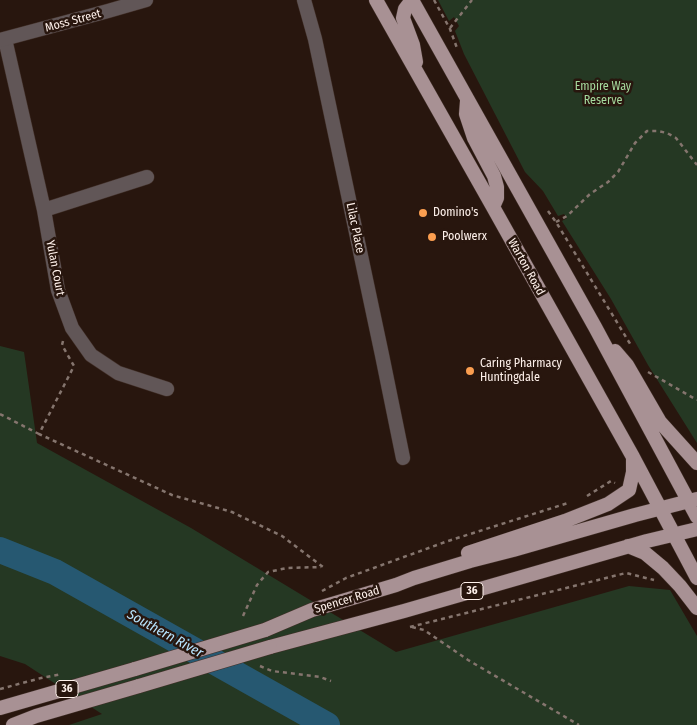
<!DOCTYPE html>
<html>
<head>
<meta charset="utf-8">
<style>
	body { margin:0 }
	canvas { display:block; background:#28160e }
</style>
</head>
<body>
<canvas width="697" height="725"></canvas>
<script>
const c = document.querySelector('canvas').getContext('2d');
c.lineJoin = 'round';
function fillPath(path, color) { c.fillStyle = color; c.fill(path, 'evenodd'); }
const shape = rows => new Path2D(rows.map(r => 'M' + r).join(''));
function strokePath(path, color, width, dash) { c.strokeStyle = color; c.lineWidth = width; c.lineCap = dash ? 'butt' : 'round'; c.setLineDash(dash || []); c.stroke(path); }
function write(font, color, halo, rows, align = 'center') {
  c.font = font + ' "Fira Sans Condensed",sans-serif'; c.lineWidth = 5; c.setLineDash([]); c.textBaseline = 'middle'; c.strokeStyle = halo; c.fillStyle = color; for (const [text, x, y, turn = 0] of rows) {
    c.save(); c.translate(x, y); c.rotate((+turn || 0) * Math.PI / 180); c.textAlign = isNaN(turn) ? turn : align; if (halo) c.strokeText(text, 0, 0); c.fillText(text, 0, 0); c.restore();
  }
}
fillPath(shape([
	[438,0,697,0,697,443,648,365,611,299,562,221,567,218,564,214,558,216,543,191,525,172,464,54,455,31,459,26,454,17,449,21],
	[0,346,24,352,37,443,191,528,396,652,629,586,670,590,697,636,697,725,69,725,102,714,25,664,0,656]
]), '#253823');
strokePath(shape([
	[0,550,55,572,327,725]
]), '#265871', 26);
const minor = shape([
	[304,0,315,39,382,355,403,458],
	[5,39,44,210,58,290,72,328,91,355,118,373,167,389],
	[44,210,147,177]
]);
const tertiary = shape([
	[0,40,108,11,146,0]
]);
const primary = shape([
	[376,0,493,207,633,457,697,578],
	[412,0,595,327,697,517],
	[412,0,405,9,403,18,413,45,416,62],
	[467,101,466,114,474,138,494,176,497,187,497,198,493,207],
	[615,351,627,365,660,422,697,463],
	[628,546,645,553,663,568,680,586,697,608],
	[468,553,565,521,608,504,629,490,633,472,633,457],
	[265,630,312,610,396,585,414,578,470,561,513,550,635,515,697,499],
	[270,647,404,611,647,541,697,529],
	[0,708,135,669],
	[13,725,36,716,139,686]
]);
strokePath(minor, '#423029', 15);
strokePath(tertiary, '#423029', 15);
strokePath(primary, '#423029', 15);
strokePath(shape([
	[434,0,450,29,457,48],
	[450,28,472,0],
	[548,211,556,222,632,347],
	[556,222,567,216,590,194,608,182,618,172,635,143,647,131,658,131,667,133,676,138,697,165],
	[63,341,62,345,74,366,39,434,172,495,232,512,282,536,323,567],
	[648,372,697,400],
	[0,414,39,434],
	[587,496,611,481,615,483],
	[322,591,346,578,448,541,568,503],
	[243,616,257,585,268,572,287,568,321,567],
	[410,627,626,573,654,580],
	[412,627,424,630,468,660,579,725],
	[260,666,272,671,320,677,331,681],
	[0,689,41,678,62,674]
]), '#85756e', 2.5, [4, 4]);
strokePath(minor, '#615657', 14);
strokePath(tertiary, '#615657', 14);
strokePath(primary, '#a89194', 14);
const primaryBridge = shape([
	[135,669,265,630],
	[139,686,270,647]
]);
strokePath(primaryBridge, '#423029', 15, []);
strokePath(primaryBridge, '#a89194', 14);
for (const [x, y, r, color] of [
	[423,213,5,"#fb9e50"],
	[432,237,5,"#fb9e50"],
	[470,371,5,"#fb9e50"]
]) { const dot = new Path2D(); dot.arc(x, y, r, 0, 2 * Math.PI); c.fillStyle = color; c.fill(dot); strokePath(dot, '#28160e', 2); }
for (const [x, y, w] of [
	[472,591,22],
	[67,689,22]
]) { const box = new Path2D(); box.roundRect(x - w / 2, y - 8.5, w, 17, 4); c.fillStyle = '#28160e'; c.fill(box); strokePath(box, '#fef1eb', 1); }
write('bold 11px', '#fef1eb', null, [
	["36",472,591],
	["36",67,689]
]);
write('12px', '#fef1eb', '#28160e', [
	["Moss Street",73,21,-15],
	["Lilac Place",355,228,78],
	["Warton Road",526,267,61],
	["Yulan Court",55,268,79],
	["Spencer Road",347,600,-17]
]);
write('12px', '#a6da9e', '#28160e', [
	["Empire Way",603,87],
	["Reserve",603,101]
]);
write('12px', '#fef1eb', '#28160e', [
	["Domino's",433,213],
	["Poolwerx",442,237],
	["Caring Pharmacy",480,364],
	["Huntingdale",480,378]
], 'left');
write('italic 14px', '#b8e5ff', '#28160e', [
	["Southern River",165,634,29]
]);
</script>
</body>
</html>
